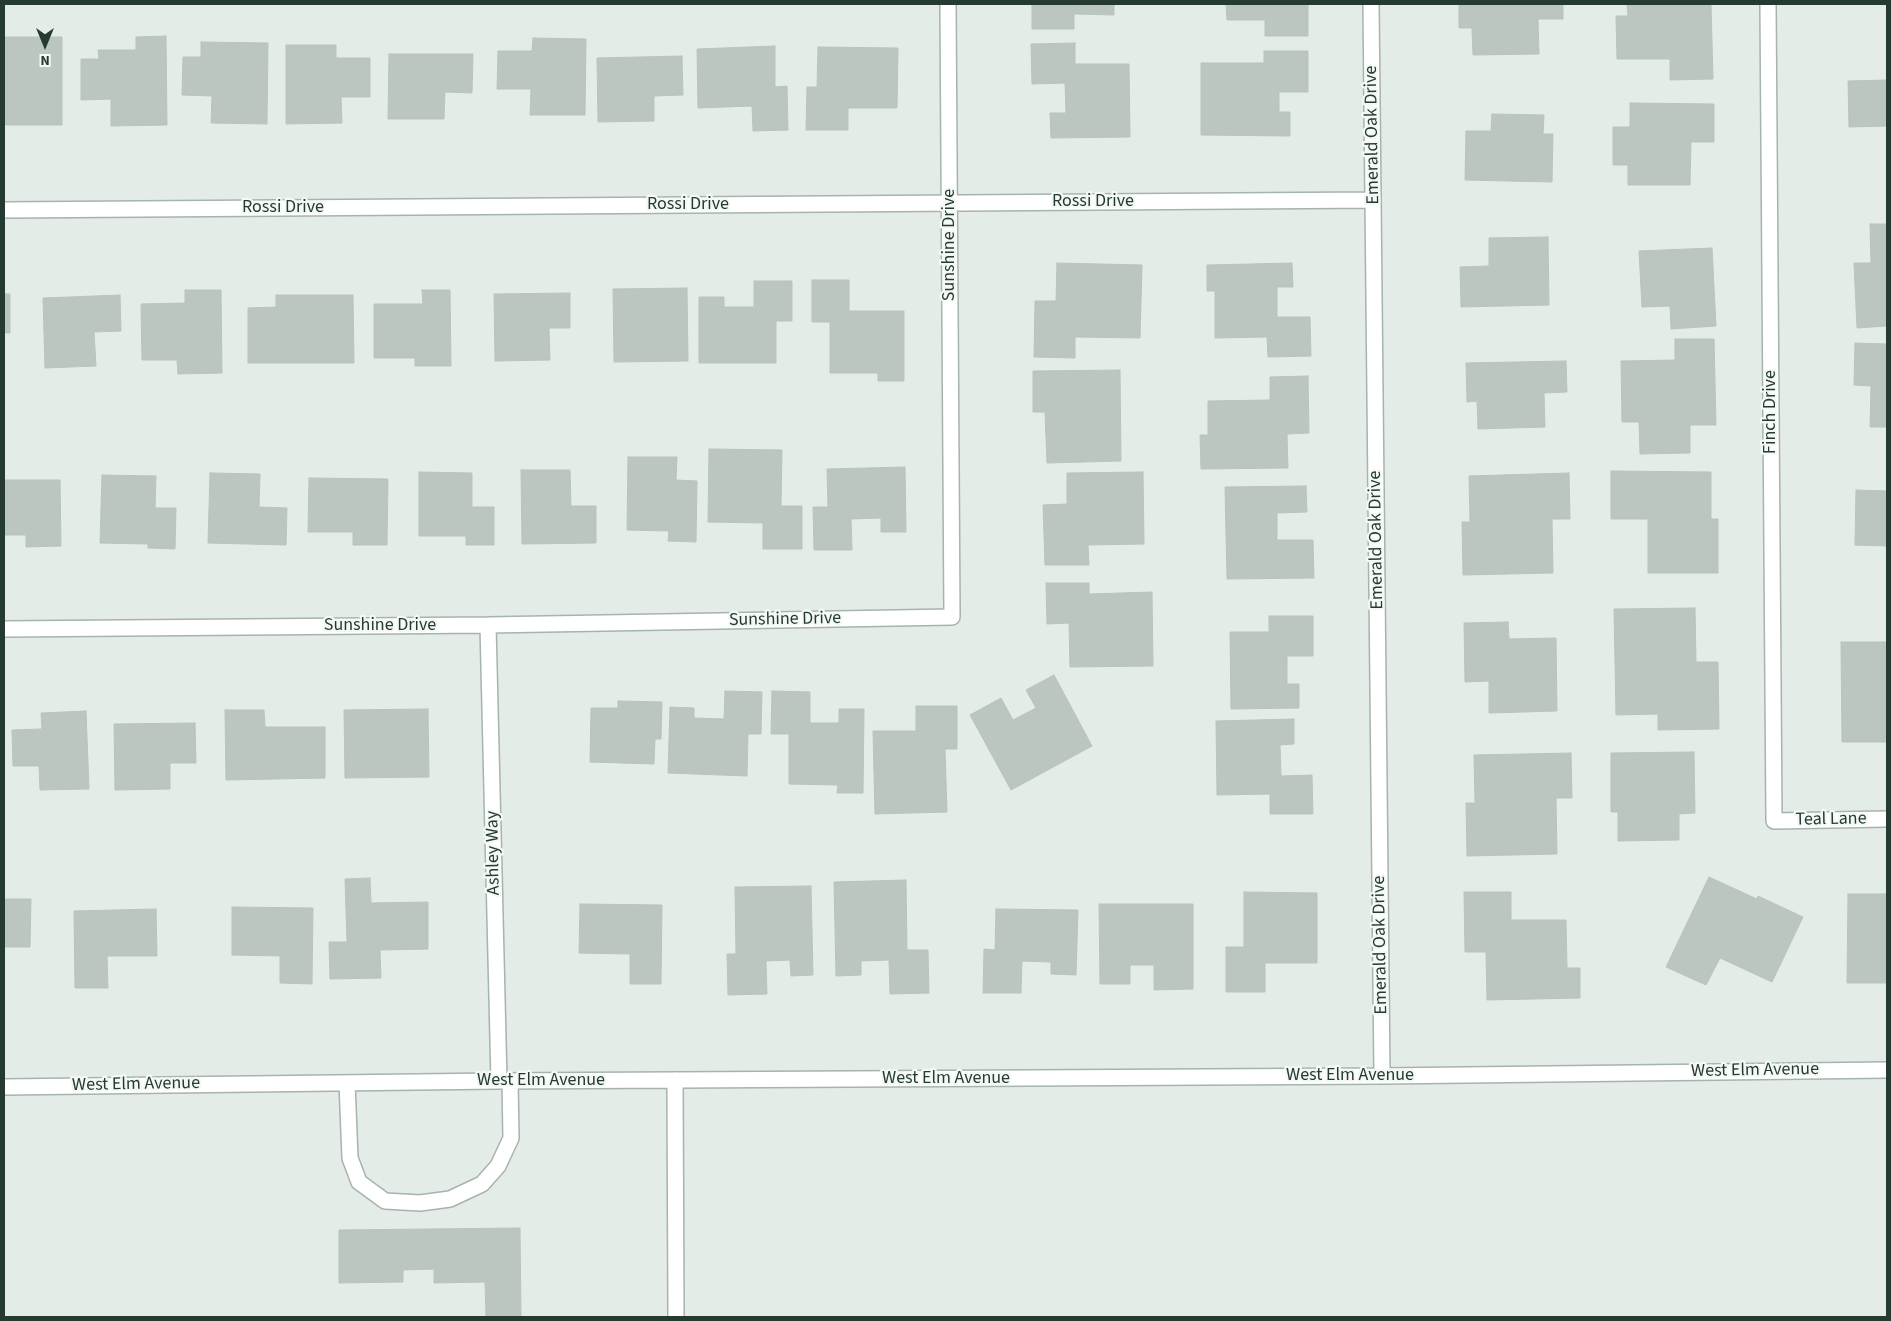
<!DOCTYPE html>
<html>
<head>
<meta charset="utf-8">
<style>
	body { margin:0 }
	#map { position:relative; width:1891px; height:1321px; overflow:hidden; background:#e4ece7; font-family:"Source Sans 3",sans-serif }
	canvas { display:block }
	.frame { position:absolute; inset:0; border:5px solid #253b31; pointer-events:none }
	.north { position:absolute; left:20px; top:20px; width:50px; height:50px; -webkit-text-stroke:4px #f4f9f5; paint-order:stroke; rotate:180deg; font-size:14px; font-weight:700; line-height:20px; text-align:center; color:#253b31 }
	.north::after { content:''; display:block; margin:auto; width:18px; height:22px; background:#253b31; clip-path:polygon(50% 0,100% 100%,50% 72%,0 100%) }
</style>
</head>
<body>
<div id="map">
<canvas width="1891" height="1321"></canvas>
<div class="frame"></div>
<div class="north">N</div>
</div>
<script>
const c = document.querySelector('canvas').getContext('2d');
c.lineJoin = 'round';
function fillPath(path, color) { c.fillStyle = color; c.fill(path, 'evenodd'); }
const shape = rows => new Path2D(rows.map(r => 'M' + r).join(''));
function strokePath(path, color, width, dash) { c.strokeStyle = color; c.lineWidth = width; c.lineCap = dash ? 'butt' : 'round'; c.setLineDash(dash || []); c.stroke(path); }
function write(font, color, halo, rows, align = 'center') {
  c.font = font + ' "Source Sans 3",sans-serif'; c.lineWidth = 4.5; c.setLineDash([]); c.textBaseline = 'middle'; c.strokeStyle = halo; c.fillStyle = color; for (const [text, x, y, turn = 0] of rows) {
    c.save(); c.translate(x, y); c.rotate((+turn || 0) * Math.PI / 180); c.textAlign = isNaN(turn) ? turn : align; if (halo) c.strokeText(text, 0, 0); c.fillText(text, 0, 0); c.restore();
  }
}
const building = shape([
	[1032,4,1114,4,1114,15,1074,14,1074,29,1032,29,1032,4],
	[1226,4,1308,4,1308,36,1265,36,1265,20,1227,20,1226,4],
	[1459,4,1563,4,1563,19,1538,19,1539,54,1473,55,1472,28,1459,28,1459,4],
	[1627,4,1711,4,1713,79,1670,80,1670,59,1617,59,1616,16,1628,16,1627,4],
	[166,36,167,125,111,126,111,99,81,100,81,59,99,59,98,50,136,50,136,37,166,36],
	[4,37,62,37,62,125,4,125,4,37],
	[533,38,586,39,585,115,530,115,531,89,497,89,498,51,532,51,533,38],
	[201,42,268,43,267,124,211,123,212,96,182,95,183,57,201,57,201,42],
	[1075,43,1075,64,1129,64,1130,137,1051,138,1050,113,1066,113,1065,83,1032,84,1031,44,1075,43],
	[286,45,336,45,336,58,370,58,370,97,341,97,342,123,286,124,286,45],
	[775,46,775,87,787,86,788,130,753,131,752,106,698,108,697,49,775,46],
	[818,47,898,48,897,108,848,108,848,130,806,130,807,87,817,87,818,47],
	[1264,51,1308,51,1308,92,1279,92,1279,112,1290,112,1290,136,1201,135,1201,63,1264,63,1264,51],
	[389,54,473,54,472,93,445,92,444,119,388,119,389,54],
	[682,56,683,95,654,96,654,121,598,122,597,58,682,56],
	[1887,80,1887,126,1849,127,1848,81,1887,80],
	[1630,103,1714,104,1714,142,1691,142,1690,185,1628,185,1628,165,1613,165,1613,127,1630,127,1630,103],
	[1492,114,1544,115,1543,134,1553,134,1552,182,1465,180,1466,131,1491,131,1492,114],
	[1870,224,1887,224,1887,326,1857,328,1854,263,1871,263,1870,224],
	[1548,237,1549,305,1461,307,1460,267,1489,266,1489,238,1548,237],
	[1712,248,1716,326,1671,329,1670,306,1642,307,1639,251,1712,248],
	[1057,263,1142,265,1140,338,1075,337,1075,358,1034,357,1035,301,1056,301,1057,263],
	[1292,263,1293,287,1277,287,1277,317,1310,317,1311,356,1268,357,1267,337,1215,338,1215,291,1207,291,1207,265,1292,263],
	[812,280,849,280,849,311,904,311,904,381,878,381,878,373,830,373,830,322,812,322,812,280],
	[754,281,792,281,792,321,776,321,776,363,699,363,699,297,724,297,724,307,754,307,754,281],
	[687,288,688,361,614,362,613,289,687,288],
	[185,290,221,290,222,373,178,374,177,360,142,360,141,304,185,303,185,290],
	[422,290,450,290,451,366,415,366,415,358,374,358,374,304,423,304,422,290],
	[570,293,570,328,549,328,550,360,495,361,494,294,570,293],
	[4,294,10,294,10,333,4,333,4,294],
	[120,295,121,331,94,332,96,366,45,368,43,298,120,295],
	[276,295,353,295,354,363,248,363,248,308,276,307,276,295],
	[1675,339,1714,339,1716,425,1690,425,1690,453,1640,454,1639,422,1622,422,1621,361,1675,360,1675,339],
	[1855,343,1887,344,1887,427,1870,427,1871,386,1854,385,1855,343],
	[1566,361,1567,392,1544,393,1545,427,1478,429,1477,401,1467,402,1466,363,1566,361],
	[1120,370,1121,461,1047,463,1045,412,1033,412,1033,371,1120,370],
	[1308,376,1309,433,1287,434,1288,468,1201,469,1200,435,1208,435,1208,401,1270,400,1270,377,1308,376],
	[709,449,782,450,781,506,802,506,802,549,763,549,763,523,708,522,709,449],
	[628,457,677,457,676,480,697,481,696,542,668,541,669,531,627,530,628,457],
	[905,467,906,532,881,532,881,518,851,519,852,550,814,550,813,507,828,507,827,469,905,467],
	[521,470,570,470,571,506,596,506,596,543,522,544,521,470],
	[1611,471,1711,472,1711,519,1718,519,1718,573,1648,573,1648,519,1611,519,1611,471],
	[419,472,472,473,472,507,494,507,494,545,466,545,466,536,419,536,419,472],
	[1143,472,1144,544,1088,545,1089,565,1045,565,1043,505,1067,504,1067,473,1143,472],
	[210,473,260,474,259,507,287,508,286,545,208,543,210,473],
	[1569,473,1570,519,1552,519,1553,573,1463,575,1462,522,1470,522,1469,476,1569,473],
	[102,475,156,476,155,508,176,508,175,549,148,548,148,544,100,543,102,475],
	[309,478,388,479,387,545,353,545,353,532,308,532,309,478],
	[4,480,60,480,61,546,26,547,26,535,4,535,4,480],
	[1306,486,1307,512,1277,513,1277,540,1313,540,1314,578,1227,579,1225,487,1306,486],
	[1856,490,1887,491,1887,546,1855,545,1856,490],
	[1046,583,1089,583,1089,594,1152,592,1153,666,1070,667,1069,623,1047,624,1046,583],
	[1695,608,1696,662,1718,662,1719,729,1658,730,1658,714,1616,715,1614,609,1695,608],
	[1269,616,1313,616,1313,656,1287,656,1287,684,1299,684,1299,708,1231,709,1230,632,1269,632,1269,616],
	[1508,622,1509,639,1556,638,1557,711,1489,713,1489,681,1465,682,1464,623,1508,622],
	[1841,642,1887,642,1887,742,1842,742,1841,642],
	[1054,675,1092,746,1011,790,970,715,1001,698,1013,720,1036,708,1026,690,1054,675],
	[725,691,762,692,761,734,748,734,747,776,668,773,670,707,694,708,694,718,724,719,725,691],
	[772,691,810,692,810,723,839,723,839,709,864,709,863,793,837,793,838,785,789,784,789,734,771,734,772,691],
	[618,701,662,702,661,739,655,739,654,764,590,762,591,708,618,708,618,701],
	[916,706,957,706,957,749,945,749,947,812,875,814,873,731,916,731,916,706],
	[428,709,429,777,345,778,344,710,428,709],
	[225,710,264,710,265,727,325,727,325,778,226,780,225,710],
	[86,711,89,789,40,790,39,766,13,766,12,730,42,729,41,713,86,711],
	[1294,719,1294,744,1280,745,1281,776,1312,775,1313,814,1270,814,1270,794,1217,795,1216,721,1294,719],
	[195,723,196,763,170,763,170,789,115,790,114,724,195,723],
	[1694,752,1695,813,1679,814,1679,840,1618,841,1618,812,1611,812,1611,753,1694,752],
	[1571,753,1572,798,1556,798,1557,854,1467,856,1466,803,1475,803,1474,755,1571,753],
	[1709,877,1757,899,1758,896,1803,917,1772,982,1720,958,1706,985,1666,967,1709,877],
	[370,878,371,903,428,902,428,949,380,950,381,978,330,979,329,942,347,942,345,879,370,878],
	[906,880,907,950,928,950,929,993,890,994,889,960,861,961,861,975,836,976,834,882,906,880],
	[811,886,813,975,791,976,790,960,766,961,767,994,728,995,727,954,736,954,735,887,811,886],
	[1244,892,1317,893,1317,963,1265,963,1265,992,1226,992,1226,947,1244,947,1244,892],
	[1464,892,1511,892,1511,920,1566,920,1567,968,1580,968,1580,998,1487,1000,1486,952,1465,952,1464,892],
	[1848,894,1887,894,1887,983,1847,983,1848,894],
	[4,899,31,899,30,947,4,947,4,899],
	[580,904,662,905,661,984,630,984,630,954,579,953,580,904],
	[1099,904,1193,904,1193,989,1154,990,1154,965,1130,965,1130,984,1100,984,1099,904],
	[232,907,313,908,312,984,280,983,280,956,232,955,232,907],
	[156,909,157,956,107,956,108,988,75,988,74,911,156,909],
	[996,909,1078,910,1076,975,1051,974,1051,962,1022,961,1021,993,983,993,984,949,995,950,996,909],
	[520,1228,521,1317,486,1317,485,1282,434,1283,434,1269,403,1270,403,1282,339,1283,339,1230,520,1228]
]);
fillPath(building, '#bac6bf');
strokePath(building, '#b7c5bc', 1);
const minor = shape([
	[1371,4,1382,1076],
	[1768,4,1774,821,1887,819],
	[4,210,1373,200],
	[488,625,499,1081],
	[4,629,488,625,952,617,948,4],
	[675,1080,676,1317],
	[347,1083,350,1158,359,1182,385,1201,420,1203,450,1199,482,1184,498,1166,511,1138,510,1081],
	[4,1087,499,1081,1382,1076,1887,1070]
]);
strokePath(minor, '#a7b3ad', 18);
strokePath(minor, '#fff', 15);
write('18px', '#253b31', '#f4f9f5', [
	["Emerald Oak Drive",1373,135,-91],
	["Rossi Drive",1093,202],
	["Rossi Drive",688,205],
	["Rossi Drive",283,208],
	["Sunshine Drive",950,245,-90],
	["Finch Drive",1771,412,-90],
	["Emerald Oak Drive",1377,540,-91],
	["Sunshine Drive",785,620,-1],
	["Sunshine Drive",380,626],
	["Teal Lane",1831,820,-1],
	["Ashley Way",494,853,-91],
	["Emerald Oak Drive",1381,945,-91],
	["West Elm Avenue",1755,1071,-1],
	["West Elm Avenue",1350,1076],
	["West Elm Avenue",946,1079],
	["West Elm Avenue",541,1081],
	["West Elm Avenue",136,1085,-1]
]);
</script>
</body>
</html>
